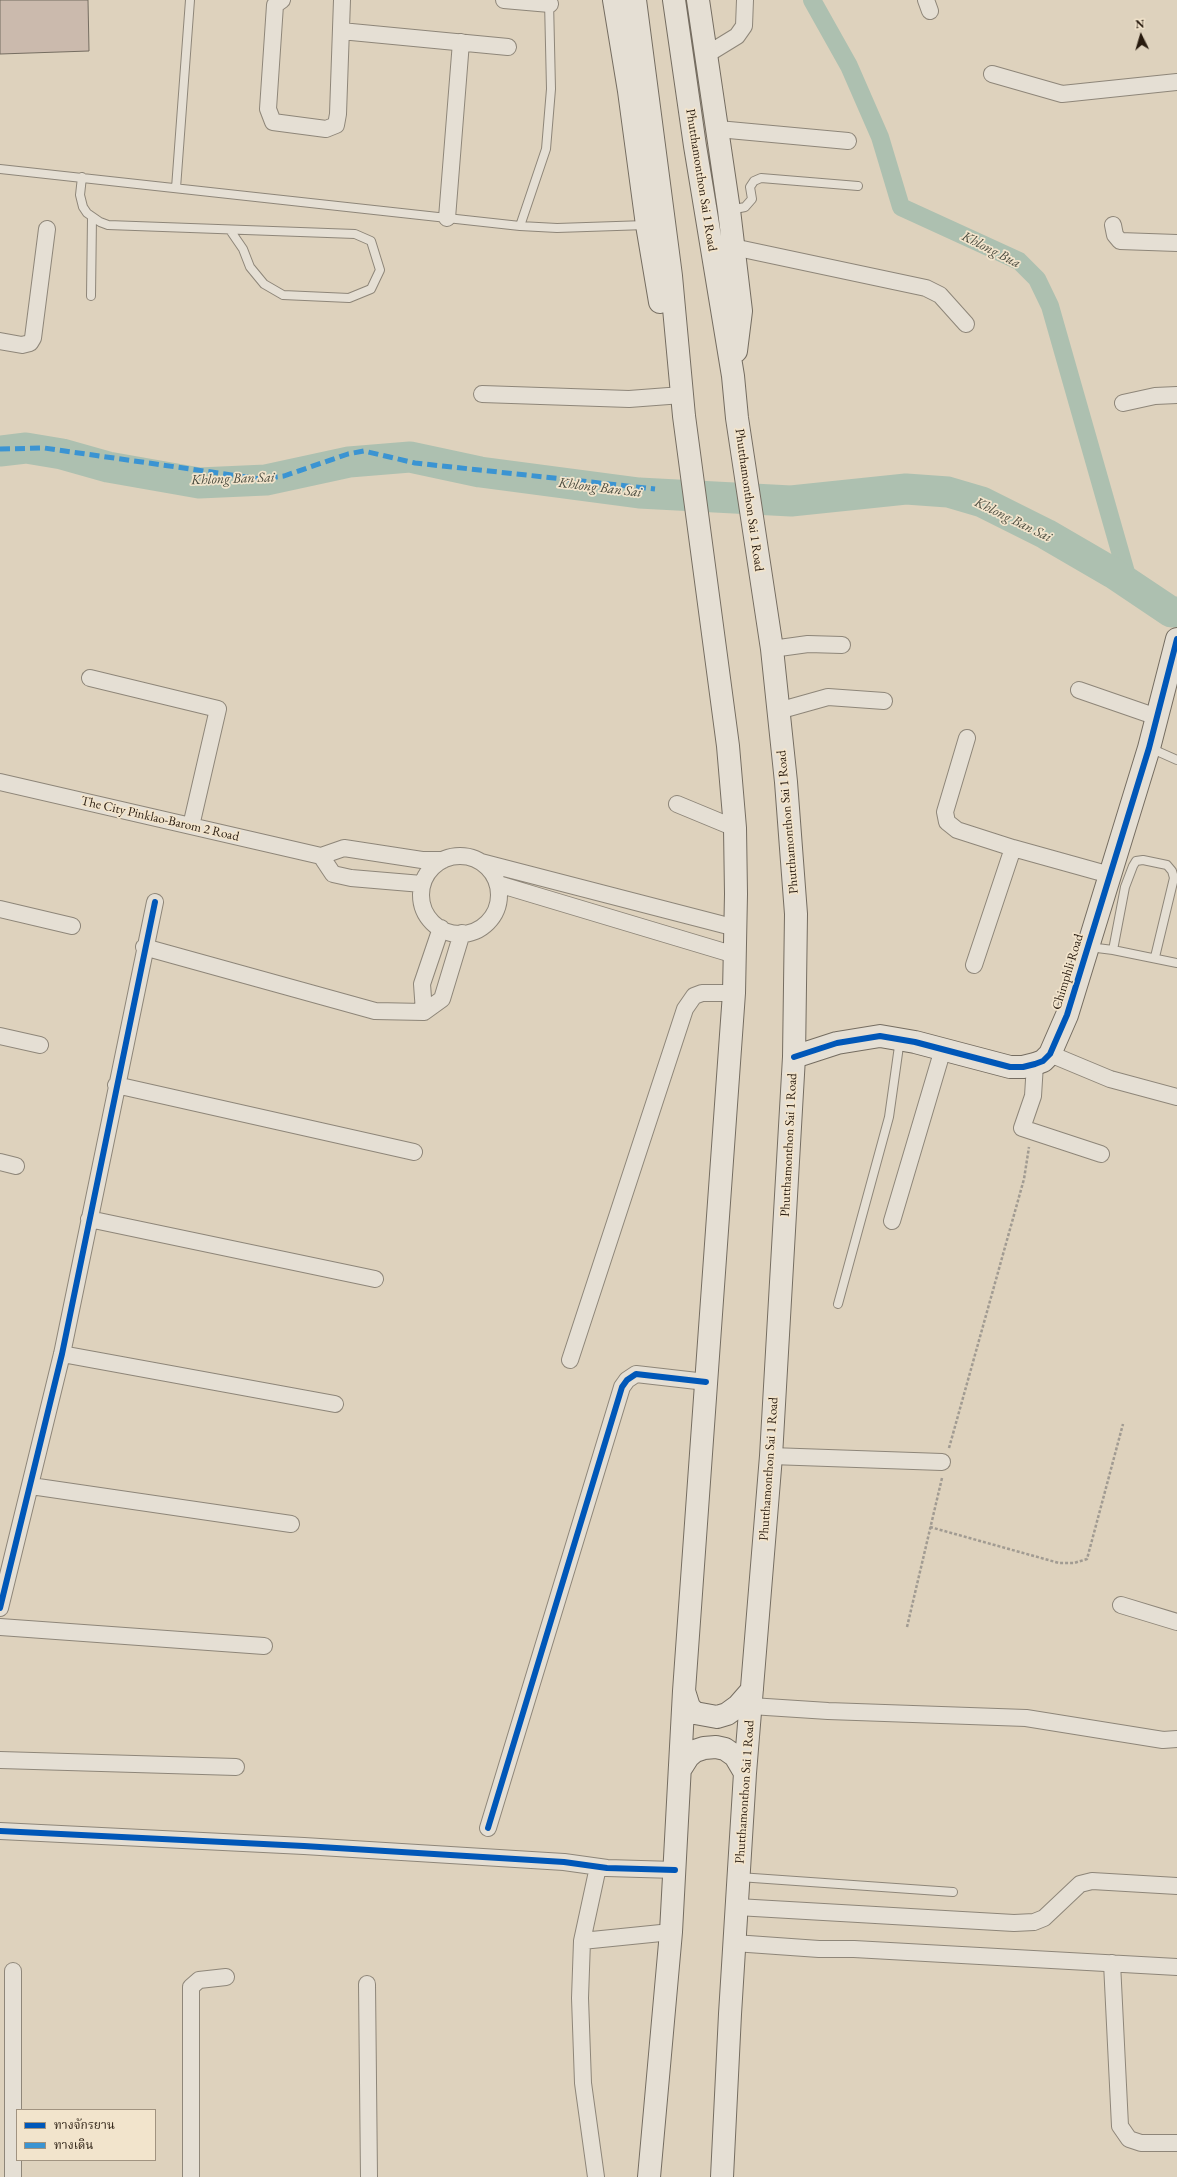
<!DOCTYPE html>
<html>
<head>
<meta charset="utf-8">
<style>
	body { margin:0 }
	#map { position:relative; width:1177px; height:2177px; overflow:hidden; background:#ded2bd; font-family:"EB Garamond","Noto Serif Thai",serif }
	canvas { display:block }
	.legend { position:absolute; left:16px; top:2109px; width:140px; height:52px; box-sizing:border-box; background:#f2e4cc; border:1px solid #a19380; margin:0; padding:5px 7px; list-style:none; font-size:12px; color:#271a0e }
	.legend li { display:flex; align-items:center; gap:8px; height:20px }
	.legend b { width:20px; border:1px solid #a19380 }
	.north { position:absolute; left:1121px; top:16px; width:40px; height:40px; -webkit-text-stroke:3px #f2e4cc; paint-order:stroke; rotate:355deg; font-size:11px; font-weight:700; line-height:16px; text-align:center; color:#271a0e }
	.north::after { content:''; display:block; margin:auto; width:14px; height:18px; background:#271a0e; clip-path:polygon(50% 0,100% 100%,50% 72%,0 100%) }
</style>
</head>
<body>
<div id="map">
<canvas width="1177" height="2177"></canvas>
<ul class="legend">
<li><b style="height:5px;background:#0057b8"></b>ทางจักรยาน</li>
<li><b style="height:5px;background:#3b94d2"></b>ทางเดิน</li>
</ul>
<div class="north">N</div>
</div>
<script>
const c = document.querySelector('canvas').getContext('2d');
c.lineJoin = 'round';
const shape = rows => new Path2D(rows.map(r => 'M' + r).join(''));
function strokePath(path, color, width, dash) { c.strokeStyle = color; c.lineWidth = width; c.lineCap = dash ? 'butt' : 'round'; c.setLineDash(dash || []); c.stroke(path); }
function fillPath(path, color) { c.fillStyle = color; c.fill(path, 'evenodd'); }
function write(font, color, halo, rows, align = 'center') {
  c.font = font + ' "EB Garamond",serif'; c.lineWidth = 3.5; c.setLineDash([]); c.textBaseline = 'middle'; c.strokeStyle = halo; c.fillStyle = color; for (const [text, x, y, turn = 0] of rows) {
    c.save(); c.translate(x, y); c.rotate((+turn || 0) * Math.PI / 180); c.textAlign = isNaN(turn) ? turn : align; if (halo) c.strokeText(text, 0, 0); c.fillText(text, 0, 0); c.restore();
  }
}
strokePath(shape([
	[812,0,849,66,880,137,901,207,1019,261,1037,279,1050,306,1129,583]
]), '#adc0b0', 18);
strokePath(shape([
	[0,451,26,448,62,454,108,467,199,483,266,480,349,462,410,457,480,472,639,493,791,501,906,489,948,492,982,502,1046,534,1113,573,1171,612,1177,612]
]), '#adc0b0', 31);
const building = shape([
	[0,0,88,0,89,51,0,54,0,0]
]);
fillPath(building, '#cbbaad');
strokePath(building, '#756d61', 1);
const lane = shape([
	[0,169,520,226,557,228,646,225],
	[82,177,80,195,83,207,87,213,100,222,108,225,355,234,371,241,380,270,371,289,349,298,283,295,264,284,250,267,243,249,230,230],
	[176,188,190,0],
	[730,210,745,207,752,199,750,187,754,181,761,178,858,186],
	[520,226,546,149,551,89,549,1],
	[91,296,92,217],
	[1150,748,1177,760],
	[1089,947,1113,950,1177,963],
	[1113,950,1125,887,1133,866,1136,861,1143,860,1167,865,1172,871,1174,878,1155,957],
	[838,1304,889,1117,900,1039],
	[739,1877,953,1892]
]);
const street = shape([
	[282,0,275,5,268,109,273,122,326,129,336,125,338,114,342,0],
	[504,0,550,4],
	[926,0,930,11],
	[341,31,508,47],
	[706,55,737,36,744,26,745,0],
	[992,74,1062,94,1177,82],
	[718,129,848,141],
	[447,218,461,42],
	[1113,225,1115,235,1120,241,1177,243],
	[733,247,926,288,940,295,966,324],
	[0,341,22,345,30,343,33,338,47,229],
	[482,394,629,399,682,395],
	[1123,403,1155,396,1177,395],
	[772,649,808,644,842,645],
	[90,678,218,709,191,826],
	[1079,690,1157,717],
	[778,711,828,697,884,701],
	[967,738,945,812,947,822,957,830,1013,848,1110,875],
	[0,782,321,856],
	[677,804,735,828],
	'421 895a39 39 0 1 1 78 0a39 39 0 1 1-78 0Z',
	[481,862,736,928],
	[422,884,351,878,333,874,321,856,344,848,422,860,443,860],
	[498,884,735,955],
	[0,909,72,926],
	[441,928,422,984,424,1012,442,999,462,933],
	[144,947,375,1011,424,1012],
	[974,965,1013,848],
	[0,1036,40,1045],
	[1050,1054,1110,1079,1177,1097],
	[1035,1064,1033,1096,1022,1128,1101,1154],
	[116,1085,414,1152],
	[0,1162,16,1166],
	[89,1219,375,1279],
	[892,1221,943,1049],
	[62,1354,335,1404],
	[570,1360,685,1009,694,996,702,993,734,993],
	[771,1456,942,1462],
	[31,1486,291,1524],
	[1121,1605,1177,1622],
	[0,1608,62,1354,155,902],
	[0,1627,264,1646],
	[751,1706,828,1711,1026,1718,1163,1740,1177,1739],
	[0,1760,236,1767],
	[488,1828,622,1387,627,1380,636,1374,706,1382],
	[0,1831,304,1846,564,1862,607,1868,675,1870],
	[737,1907,1014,1923,1034,1922,1044,1918,1080,1884,1092,1881,1177,1886],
	[582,1941,671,1932],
	[734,1943,819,1949,854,1949,1177,1967],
	[1112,1963,1120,2126,1129,2139,1141,2143,1177,2143],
	[13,1971,13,2177],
	[367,1984,369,2177],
	[191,2177,191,1987,199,1980,226,1977],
	[596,2177,583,2083,580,1998,582,1941,598,1867]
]);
const secondary = shape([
	[614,0,629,91,647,225,660,302],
	[635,0,671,276,684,416,728,746,735,828,736,894,734,993,684,1691,671,1932,649,2177],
	[674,0,695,146,733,376,737,418,772,649,786,782,796,914,794,1057,771,1456,745,1773,730,2014,722,2177],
	[698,0,729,210,741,311,736,351],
	[794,1057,837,1043,880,1036,915,1042,1010,1067,1023,1067,1035,1064,1043,1061,1050,1054,1067,1015,1149,748,1177,639],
	[684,1691,689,1707,695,1713,717,1717,727,1714,738,1706,752,1690],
	[681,1768,688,1757,695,1751,704,1748,716,1747,725,1749,735,1756,745,1773]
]);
strokePath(lane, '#8e8679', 10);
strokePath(street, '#8e8679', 18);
strokePath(secondary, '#756d61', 24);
strokePath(shape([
	[949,1448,1024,1179,1029,1147],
	[930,1527,1059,1563,1074,1563,1087,1559,1123,1424],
	[907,1627,942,1478]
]), '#a19b92', 2.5, [3, 2]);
strokePath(lane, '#e5dfd4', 8);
strokePath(street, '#e5dfd4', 16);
strokePath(secondary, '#e5dfd4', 22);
strokePath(shape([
	[0,449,44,448,260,479,284,476,348,454,364,451,415,463,655,489]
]), '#3b94d2', 5, [10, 5]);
strokePath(shape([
	[794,1057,837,1043,880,1036,915,1042,1010,1067,1023,1067,1035,1064,1043,1061,1050,1054,1067,1015,1149,748,1177,639],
	[0,1608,62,1354,155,902],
	[488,1828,622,1387,627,1380,636,1374,706,1382],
	[0,1831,304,1846,564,1862,607,1868,675,1870]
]), '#0057b8', 6);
write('13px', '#271a0e', '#f2e4cc', [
	["Phutthamonthon Sai 1 Road",701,180,81],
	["Phutthamonthon Sai 1 Road",749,500,82],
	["The City Pinklao-Barom 2 Road",160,819,13],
	["Phutthamonthon Sai 1 Road",788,822,-95],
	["Chimphli Road",1068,972,-73],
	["Phutthamonthon Sai 1 Road",789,1145,-87],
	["Phutthamonthon Sai 1 Road",769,1469,-86],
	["Phutthamonthon Sai 1 Road",745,1792,-86]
]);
write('italic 14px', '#494a3d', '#f2e4cc', [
	["Khlong Bua",991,250,27],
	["Khlong Ban Sai",233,479,-2],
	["Khlong Ban Sai",600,488,7],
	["Khlong Ban Sai",1013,520,26]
]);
</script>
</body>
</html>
